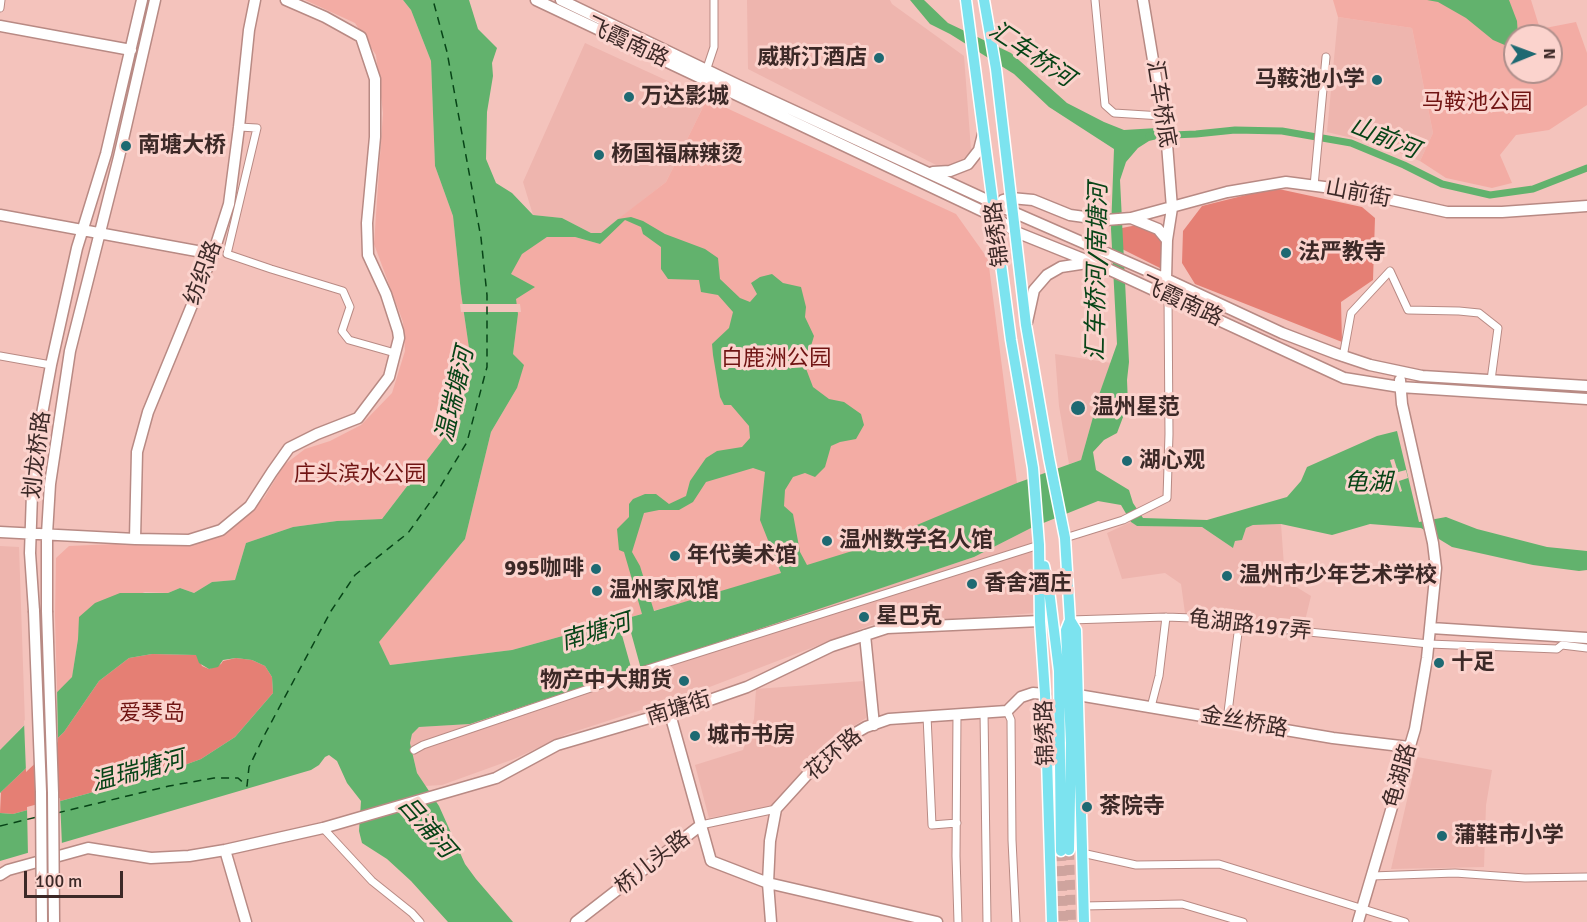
<!DOCTYPE html>
<html>
<head>
<meta charset="utf-8">
<style>
	body { margin:0 }
	#map { position:relative; width:1587px; height:922px; overflow:hidden; background:#f4c3bc; font-family:Signika,sans-serif }
	canvas { display:block }
	.north { position:absolute; left:1503px; top:24px; width:60px; height:60px; box-sizing:border-box; background:#fbd3cd; border:2px solid #af8f8b; border-radius:50%; rotate:89deg; font-size:16px; font-weight:700; line-height:24px; text-align:center; color:#3c2927 }
	.north::after { content:''; display:block; margin:auto; width:21px; height:27px; background:#1e6972; clip-path:polygon(50% 0,100% 100%,50% 72%,0 100%) }
	.scale { position:absolute; left:24px; top:871px; width:99px; height:27px; box-sizing:border-box; border:3px solid #3c2927; border-top:0; padding-left:8px; font-size:18px; line-height:21px; white-space:nowrap; color:#3c2927; -webkit-text-stroke:4px #fbd3cd; paint-order:stroke }
</style>
</head>
<body>
<div id="map">
<canvas width="1587" height="922"></canvas>
<div class="north">N</div>
<div class="scale">100 m</div>
</div>
<script>
const c = document.querySelector('canvas').getContext('2d');
c.lineJoin = 'round';
function fillPath(path, color) { c.fillStyle = color; c.fill(path, 'evenodd'); }
const shape = rows => new Path2D(rows.map(r => 'M' + r).join(''));
function strokePath(path, color, width, dash) { c.strokeStyle = color; c.lineWidth = width; c.lineCap = dash ? 'butt' : 'round'; c.setLineDash(dash || []); c.stroke(path); }
function write(font, color, halo, rows, align = 'center') {
  c.font = font + ' Signika,"Noto Sans SC",sans-serif'; c.lineWidth = 6; c.setLineDash([]); c.textBaseline = 'middle'; c.strokeStyle = halo; c.fillStyle = color; for (const [text, x, y, turn = 0] of rows) {
    c.save(); c.translate(x, y); c.rotate((+turn || 0) * Math.PI / 180); c.textAlign = isNaN(turn) ? turn : align; if (halo) c.strokeText(text, 0, 0); c.fillText(text, 0, 0); c.restore();
  }
}
fillPath(shape([
	[747,0,890,0,892,4,964,56,971,150,957,166,940,167,748,69],
	[1338,17,1412,28,1433,133,1420,161,1377,144,1327,132],
	[585,43,707,99,666,182,601,233,591,233,562,218,533,215,523,182],
	[1055,354,1111,363,1100,392,1081,460,1069,464,1059,406],
	[1131,522,1137,526,1202,527,1233,548,1235,541,1242,540,1246,528,1253,525,1281,524,1285,580,1311,596,1303,629,1185,613,1181,584,1165,573,1122,579,1107,533],
	[1031,528,1036,571,1035,613,871,625,694,693,567,734,514,759,442,785,424,786,417,773,410,743,412,734,419,727,470,724,974,557],
	[0,546,19,547,25,724,0,750],
	[864,681,866,718,823,746,780,799,771,806,709,818,695,765,743,750,754,719,756,689],
	[1417,757,1492,770,1486,805,1484,867,1391,869]
]), '#eeb5ae');
fillPath(shape([
	[305,0,403,0,411,10,431,61,435,166,453,216,461,293,469,348,460,417,382,519,337,521,293,527,246,543,235,580,212,582,194,593,180,588,168,593,145,592,80,617,78,639,72,677,57,693,55,616,56,558,69,546,162,542,234,525,264,498,284,465,305,449,330,441,361,425,392,393,405,351,403,322,374,244,383,113,376,55,355,23],
	[1333,0,1531,0,1540,29,1576,22,1587,53,1587,105,1549,130,1516,135,1500,155,1512,183,1492,188,1446,178,1420,161,1433,133,1412,28,1338,17],
	[1515,36,1551,36,1551,72,1515,72],
	[707,99,956,214,988,259,1017,483,862,549,703,597,512,650,390,665,378,642,465,539,491,432,517,388,513,354,518,314,510,274,522,253,547,237,575,237,600,244,618,219,666,182]
]), '#f3aca4');
fillPath(shape([
	[1274,188,1362,207,1375,218,1373,280,1341,302,1342,342,1195,284,1182,263,1183,231,1202,206],
	[1142,224,1164,238,1162,269,1122,249,1122,228],
	[152,654,197,655,202,666,209,669,221,664,223,661,236,658,252,660,265,666,272,677,273,693,235,737,201,759,163,773,13,814,0,813,1,792,64,732,99,681,129,658]
]), '#e57f74');
fillPath(shape([
	[403,0,469,0,478,29,497,48,492,63,493,76,487,112,486,159,496,183,512,193,533,215,562,218,591,233,601,233,618,219,631,217,643,221,665,234,705,249,718,258,720,279,740,298,750,302,757,294,751,283,760,277,772,274,783,283,801,287,806,307,805,317,814,336,805,366,813,387,829,399,844,402,861,414,864,425,856,439,840,442,831,446,825,467,815,477,805,473,793,477,785,490,784,506,793,514,800,552,807,565,862,548,1017,483,1081,460,1100,392,1117,344,1111,229,1114,149,1049,107,1014,74,950,34,930,24,910,0,924,0,948,23,1011,53,1067,103,1104,122,1124,130,1157,128,1157,139,1149,141,1138,148,1126,162,1120,180,1129,362,1127,380,1128,404,1117,433,1104,440,1093,452,1096,470,1129,490,1133,503,1143,518,1207,520,1287,497,1301,481,1307,467,1377,436,1397,431,1419,522,1446,517,1477,529,1547,547,1587,551,1587,570,1579,571,1533,565,1452,547,1421,528,1370,524,1332,535,1281,524,1253,525,1246,528,1242,540,1235,541,1233,548,1202,527,1137,526,1131,522,1121,505,1098,501,1031,528,974,557,777,623,470,724,419,727,412,734,410,743,417,773,439,806,465,864,476,879,513,922,448,922,411,881,387,859,362,843,359,831,361,801,347,783,337,761,329,755,325,757,319,765,311,770,0,861,0,813,13,814,163,773,201,759,235,737,273,693,272,677,265,666,252,660,236,658,223,660,218,667,209,669,199,663,196,655,152,654,129,658,99,681,64,732,0,793,0,750,72,677,78,639,79,617,95,603,120,593,168,593,180,588,194,593,212,582,235,580,246,543,293,527,337,521,382,519,460,417,469,348,461,293,453,216,435,166,431,61,411,10],
	[625,220,641,227,643,234,661,247,661,269,668,279,699,280,701,292,718,295,733,312,729,328,712,344,713,355,720,397,724,405,731,405,749,426,750,438,742,447,717,451,706,458,690,481,686,496,669,504,656,494,645,494,633,499,629,504,629,517,617,529,619,550,624,552,642,614,512,650,390,665,379,642,465,539,491,432,517,388,524,365,513,354,518,314,516,299,535,287,511,274,522,254,547,237,575,237,600,244],
	[753,468,765,472,760,520,781,573,654,611,640,566,632,552,644,513,659,510,679,510,693,502,706,482],
	[1427,0,1509,0,1517,21,1518,36,1515,36,1515,45,1507,46,1493,40,1466,18,1438,2]
]), '#62b26d');
fillPath(shape([
	[460,304,520,304,521,312,461,312],
	[1394,459,1398,472,1406,470,1408,478,1399,481,1402,491,1400,492,1390,460],
	[627,618,641,669,632,671,618,621],
	[57,688,58,742,26,772,24,721],
	[60,798,62,846,28,856,27,807]
]), '#f4c3bc');
strokePath(shape([
	[1149,136,1196,134,1235,130,1282,131,1351,143,1404,165,1442,184,1490,195,1533,189,1587,168]
]), '#62b26d', 7);
strokePath(shape([
	[57,813,169,786,214,778,238,778,247,786,249,767,265,734,331,611,355,575,408,533,436,494,467,442,487,367,487,295,481,238,447,52,433,0],
	[0,826,37,817]
]), '#074417', 1.5, [8, 6]);
strokePath(shape([
	[1069,850,1071,922],
	[1061,851,1063,922]
]), '#cfa49e', 10, [10, 5]);
const street = shape([
	[1095,0,1105,105,1114,113,1162,116],
	[0,8,1,0],
	[705,74,714,47,714,0],
	[239,127,257,128,227,254,271,269,343,291,350,307,342,331,349,340,395,353],
	[1314,186,1326,57],
	[0,356,51,365],
	[1343,357,1351,313,1390,271,1408,310,1459,311,1479,313,1498,328,1491,380],
	[1065,538,1123,520,1167,498,1169,434,1168,295],
	[1070,620,1166,617,1192,618,1239,625,1429,644,1557,649,1562,645,1587,648],
	[1151,707,1159,676,1166,617],
	[1007,711,1011,720,1012,840,1016,922],
	[984,712,987,922],
	[957,714,956,856,958,922],
	[927,716,932,825,957,823],
	[1227,720,1239,625],
	[414,750,423,745,638,672,1039,545],
	[701,825,776,809],
	[323,828,372,881,412,913,420,922],
	[1082,853,1136,865,1219,864,1405,922],
	[1372,876,1455,873,1525,878,1587,877],
	[1083,906,1182,904,1243,922]
]);
const secondary = shape([
	[536,0,995,217,1016,232,1108,269,1344,378,1400,387,1587,399],
	[561,0,738,85,1013,212,1166,279,1282,333,1337,354,1370,365,1422,376,1587,386],
	[1143,0,1167,144,1172,208,1167,240,1166,279],
	[0,26,131,50],
	[933,172,950,171,968,164,979,150,983,134],
	[1003,200,1011,198,1033,200,1070,215,1106,220,1131,218,1227,192,1286,182,1347,190,1447,212,1502,212,1587,206],
	[0,215,213,254],
	[1131,218,1158,229,1167,240],
	[1027,322,1034,290,1047,275,1061,267,1087,263],
	[0,532,135,539,189,540,221,530,250,506,272,472,289,448,317,434,358,418,389,377,399,338,398,331,386,294,368,255,367,223,375,137,375,79,361,37,325,17,286,0],
	[135,539,137,452,148,412,213,254,229,204,239,127,249,30,255,0],
	[34,611,30,553,33,463,51,365,77,248,106,154,142,0],
	[47,611,47,534,50,484,70,351,119,157,155,0],
	[1431,628,1587,638],
	[865,635,874,725],
	[1078,695,1333,738,1409,747],
	[670,714,711,861,768,883,937,922],
	[225,850,246,922],
	[0,875,8,870,88,848,151,858,189,856,225,850,323,828,496,778,557,745,707,701,747,687,832,646,887,628,1040,621],
	[576,922,701,825],
	[771,922,768,883,770,841,776,809,816,765,847,738,866,727,889,719,1007,711,1021,697,1033,693,1045,694],
	[1358,922,1415,729,1427,658,1436,568,1433,543,1402,404,1400,380]
]);
const primary = shape([
	[966,0,1011,340,1033,468,1039,545,1040,621,1045,694,1052,922],
	[984,0,996,69,1026,325,1049,458,1065,538,1070,620,1076,630,1084,922],
	[1044,566,1049,590,1059,671,1061,851],
	[1069,850,1071,743,1066,630,1070,620]
]);
strokePath(street, '#b88a84', 9);
strokePath(secondary, '#b88a84', 13);
strokePath(primary, '#fff', 13);
strokePath(street, '#fff', 7);
strokePath(secondary, '#fff', 10);
strokePath(primary, '#7ce3ef', 10);
const secondaryBridge = shape([
	[34,611,41,792,42,922],
	[47,611,53,793,54,922]
]);
strokePath(secondaryBridge, '#b88a84', 13, []);
strokePath(secondaryBridge, '#fff', 10);
for (const [x, y, r, color] of [
	[879,58,6,"#1e6972"],
	[1377,80,6,"#1e6972"],
	[629,97,6,"#1e6972"],
	[126,146,6,"#1e6972"],
	[599,155,6,"#1e6972"],
	[1286,253,6,"#1e6972"],
	[1078,408,8,"#1e6972"],
	[1127,461,6,"#1e6972"],
	[827,541,6,"#1e6972"],
	[675,556,6,"#1e6972"],
	[596,569,6,"#1e6972"],
	[1227,576,6,"#1e6972"],
	[972,584,6,"#1e6972"],
	[597,591,6,"#1e6972"],
	[864,617,6,"#1e6972"],
	[1439,663,6,"#1e6972"],
	[684,681,6,"#1e6972"],
	[695,736,6,"#1e6972"],
	[1087,807,6,"#1e6972"],
	[1442,836,6,"#1e6972"]
]) { const dot = new Path2D(); dot.arc(x, y, r, 0, 2 * Math.PI); c.fillStyle = color; c.fill(dot); strokePath(dot, '#fbd3cd', 2); }
write('22px', '#3c2927', '#fbd3cd', [
	["飞霞南路",627,43,25],
	["汇车桥底",1160,104,81],
	["山前街",1358,194,11],
	["锦绣路",998,234,-97],
	["纺织路",204,273,-69],
	["飞霞南路",1181,302,25],
	["划龙桥路",38,455,-83],
	["龟湖路197弄",1250,626,6],
	["南塘街",679,709,-17],
	["金丝桥路",1244,723,10],
	["锦绣路",1046,733,-92],
	["花环路",834,755,-40],
	["龟湖路",1401,776,-74],
	["桥儿头路",653,863,-38]
]);
write('bold 22px', '#3c2927', '#fbd3cd', [
	["威斯汀酒店",867,58,"right"],
	["马鞍池小学",1365,80,"right"],
	["万达影城",641,97],
	["南塘大桥",138,146],
	["杨国福麻辣烫",611,155],
	["法严教寺",1298,253],
	["温州星范",1092,408],
	["湖心观",1139,461],
	["温州数学名人馆",839,541],
	["年代美术馆",687,556],
	["995咖啡",584,569,"right"],
	["温州市少年艺术学校",1239,576],
	["香舍酒庄",984,584],
	["温州家风馆",609,591],
	["星巴克",876,617],
	["十足",1451,663],
	["物产中大期货",672,681,"right"],
	["城市书房",707,736],
	["茶院寺",1099,807],
	["蒲鞋市小学",1454,836]
], 'left');
write('22px', '#701413', '#fbd3cd', [
	["马鞍池公园",1477,103],
	["白鹿洲公园",776,359],
	["庄头滨水公园",360,475],
	["爱琴岛",152,714]
]);
write('italic 24px', '#074417', '#fbd3cd', [
	["汇车桥河",1031,55,34],
	["山前河",1384,139,22],
	["汇车桥河/南塘河",1098,272,-89],
	["温瑞塘河",456,395,-77],
	["龟湖",1368,484],
	["南塘河",596,633,-17],
	["温瑞塘河",138,772,-15],
	["吕浦河",426,828,49]
]);
</script>
</body>
</html>
